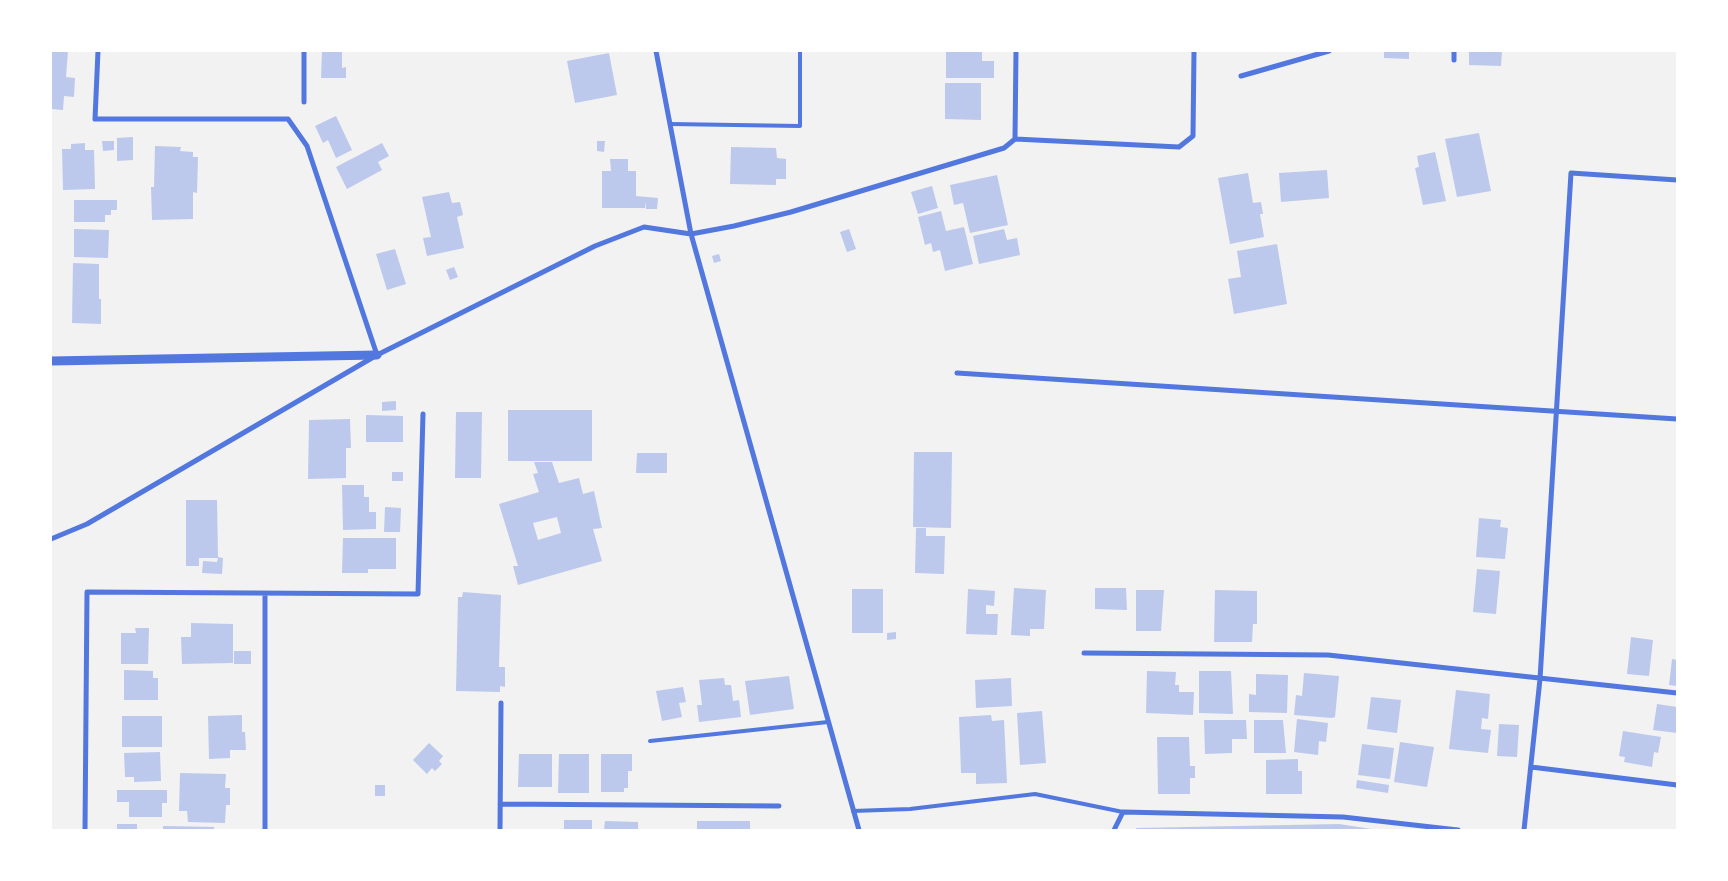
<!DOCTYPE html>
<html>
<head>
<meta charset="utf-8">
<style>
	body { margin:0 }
	#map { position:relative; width:1728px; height:881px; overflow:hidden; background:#f2f2f2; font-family:Mulish,sans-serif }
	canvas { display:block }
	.frame { position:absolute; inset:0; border:52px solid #fff; pointer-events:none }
</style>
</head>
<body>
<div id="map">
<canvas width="1728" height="881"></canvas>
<div class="frame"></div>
</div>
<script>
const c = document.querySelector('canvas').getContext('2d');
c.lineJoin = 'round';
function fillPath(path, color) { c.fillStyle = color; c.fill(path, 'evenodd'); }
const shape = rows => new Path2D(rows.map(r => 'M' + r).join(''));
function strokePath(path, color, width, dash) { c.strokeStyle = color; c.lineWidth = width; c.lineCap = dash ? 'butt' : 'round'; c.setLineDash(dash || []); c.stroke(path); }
fillPath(shape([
	[51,51,68,51,66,77,75,78,74,97,64,96,63,110,51,109],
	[322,51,342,51,342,68,346,67,346,78,321,78],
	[946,51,982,51,982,61,994,61,994,78,946,78],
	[1384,51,1409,51,1409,59,1384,58],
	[1469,51,1502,51,1501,66,1469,65],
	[609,53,617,95,575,103,567,61],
	[945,83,981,83,981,120,945,119],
	[336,116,352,150,336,158,328,140,323,143,315,126],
	[1479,133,1491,191,1457,197,1445,139],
	[133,137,133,160,117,161,117,138],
	[102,141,114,141,114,150,103,151],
	[597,141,605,141,604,152,597,151],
	[85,143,85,150,94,150,95,189,63,190,62,149,71,149,71,144],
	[382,143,389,156,378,162,382,170,347,189,336,167],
	[155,146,181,147,180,151,193,152,193,157,198,157,197,193,193,192,193,219,152,220,151,187,154,187],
	[731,147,776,148,777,158,786,159,786,179,776,179,776,185,730,184],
	[1435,152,1446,201,1423,205,1415,168,1419,167,1417,156],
	[610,159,628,159,628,171,636,171,636,196,658,198,657,209,646,209,646,202,645,208,602,208,602,171,611,171],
	[1327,170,1329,198,1281,202,1279,173],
	[1248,173,1253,203,1261,202,1263,214,1260,214,1264,237,1230,244,1218,178],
	[997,175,1008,225,970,233,963,203,954,205,950,185],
	[932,186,938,208,918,214,911,192],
	[449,192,452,203,460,202,463,215,457,217,464,248,427,256,423,238,431,237,422,197],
	[74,200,117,200,117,210,111,210,111,215,105,215,105,222,74,222],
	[941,211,946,231,964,227,973,264,945,271,940,250,933,252,931,243,925,245,918,217],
	[74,229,109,230,108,258,74,257],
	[849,229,856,249,847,252,840,232],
	[1004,229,1007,240,1017,238,1020,255,979,264,973,236],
	[1277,244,1287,304,1234,314,1228,279,1241,277,1237,251],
	[395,249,406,284,387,290,376,254],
	[719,254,721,261,714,263,712,256],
	[73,263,99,264,99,299,101,299,101,324,72,323],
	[454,267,458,277,450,280,446,270],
	[396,401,396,410,382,411,382,402],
	[508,410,592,410,592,461,508,461],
	[456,412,482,412,481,478,455,478],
	[366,415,403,416,403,442,366,442],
	[350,419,351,448,346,448,346,478,308,479,309,420],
	[914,452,952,452,951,528,913,527],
	[637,453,667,453,667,473,636,473],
	[534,462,552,462,559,483,579,478,583,494,594,491,602,528,593,529,602,561,518,585,513,566,518,566,499,504,539,492,533,474,538,473],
	[557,517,561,533,538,540,533,523],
	[392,472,403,472,403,481,392,481],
	[342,485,364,485,364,497,369,497,369,512,376,512,376,529,343,530],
	[186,500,217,500,218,557,223,558,222,574,202,573,203,561,217,562,218,558,199,558,199,566,186,566],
	[385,507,401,508,400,532,384,532],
	[1479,518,1501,520,1500,527,1508,528,1505,559,1476,557],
	[916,528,926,528,926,536,945,536,944,574,915,573],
	[343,538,396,538,396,569,368,569,368,573,342,573],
	[1477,569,1500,571,1496,614,1473,612],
	[1014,588,1046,590,1044,629,1030,629,1030,636,1011,635],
	[1095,588,1126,588,1127,610,1095,609],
	[852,589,883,589,883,633,852,633],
	[968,589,995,591,994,606,986,605,986,614,998,614,997,635,966,634],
	[1136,590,1164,590,1161,631,1136,631],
	[1215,590,1257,591,1257,624,1253,624,1252,642,1214,642],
	[463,592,501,595,499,667,505,667,505,687,500,686,500,692,456,691,458,597,462,597],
	[191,623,233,624,233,663,182,664,181,637,191,637],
	[135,628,149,628,148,664,121,664,121,633,136,633],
	[896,632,896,639,887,640,887,633],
	[1631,637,1653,640,1649,676,1627,674],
	[234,651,251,651,251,664,234,664],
	[1672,659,1677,660,1677,686,1669,685],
	[124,670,153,671,153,678,158,678,158,700,124,700],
	[1147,671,1176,672,1175,685,1179,685,1179,692,1194,692,1193,715,1146,713],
	[1199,671,1231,671,1233,714,1199,713],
	[1304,673,1339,676,1335,717,1332,718,1294,715,1296,695,1302,696],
	[1256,674,1288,675,1287,713,1249,712,1249,694,1256,695],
	[789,676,794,709,750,715,745,681],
	[724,678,725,685,731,685,733,701,739,700,741,717,699,722,697,705,702,705,699,680],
	[1011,678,1012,706,976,708,975,680],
	[683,687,686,702,679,703,682,717,662,721,656,691],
	[1456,690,1490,694,1488,719,1482,718,1481,729,1491,730,1488,753,1449,749],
	[1371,697,1401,700,1397,733,1367,729],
	[1657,704,1677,707,1677,733,1653,730],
	[1042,711,1046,763,1020,765,1017,713],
	[242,715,242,732,245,732,246,750,230,750,230,758,209,759,208,716],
	[991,715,992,721,1004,720,1007,783,976,784,976,773,961,773,959,717],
	[122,716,162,716,162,747,122,747],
	[1297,719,1328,723,1326,742,1319,741,1318,755,1294,752],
	[1204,720,1246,720,1247,739,1232,739,1232,753,1205,754],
	[1254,720,1283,720,1286,753,1254,753],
	[1499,724,1519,725,1517,757,1497,756],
	[1623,731,1661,737,1658,753,1654,752,1652,767,1624,762,1625,757,1619,756],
	[1157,737,1189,737,1190,766,1195,766,1195,778,1190,778,1190,794,1158,794],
	[1400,742,1434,747,1427,787,1394,782],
	[429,743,443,756,439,761,442,764,435,771,432,768,427,774,413,760],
	[1362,744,1394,748,1390,779,1358,775],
	[160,752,161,781,134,782,134,777,125,777,124,753],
	[519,754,552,754,552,787,518,787],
	[559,754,589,754,589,793,558,793],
	[601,754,632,754,632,771,628,771,628,788,624,788,624,792,601,792],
	[1298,759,1298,771,1302,771,1302,794,1266,794,1266,760],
	[180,773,226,774,225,788,230,788,230,805,226,805,225,823,188,822,187,811,179,811],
	[1357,780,1389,785,1388,793,1356,788],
	[375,785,385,785,385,796,375,796],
	[117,790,167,790,167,803,162,803,162,817,129,817,129,802,117,802],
	[564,820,592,820,592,830,564,830],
	[605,821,638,822,638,830,604,830],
	[697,821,750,821,750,830,697,830],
	[117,824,137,824,137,830,117,830],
	[1339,824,1378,830,1136,830,1136,828],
	[163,826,214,827,214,830,163,830]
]), '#bdc9ec');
strokePath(shape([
	[670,124,800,126,800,51],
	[650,741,828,722],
	[853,811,910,809,1035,794,1123,812]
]), '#5277de', 4);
strokePath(shape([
	[98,51,95,119,288,119,307,146,377,355],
	[656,51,691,234,859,830],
	[1454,60,1454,51],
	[1241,76,1329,51],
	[304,102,304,51],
	[1015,139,1016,51],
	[957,373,1677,419],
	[51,539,87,524,377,355,595,246,644,227,691,234,734,226,791,212,1004,148,1015,139,1179,147,1193,136,1194,51],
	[1084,653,1328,655,1677,693],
	[1531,767,1677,785],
	[500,804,779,806],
	[85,830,87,592,418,594,423,414],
	[265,830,265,594],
	[500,830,501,703],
	[1114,830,1123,812,1343,817,1458,830],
	[1524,830,1540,679,1571,173,1677,180]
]), '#5277de', 5);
strokePath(shape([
	[51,361,377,355]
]), '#5277de', 9);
</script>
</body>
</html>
